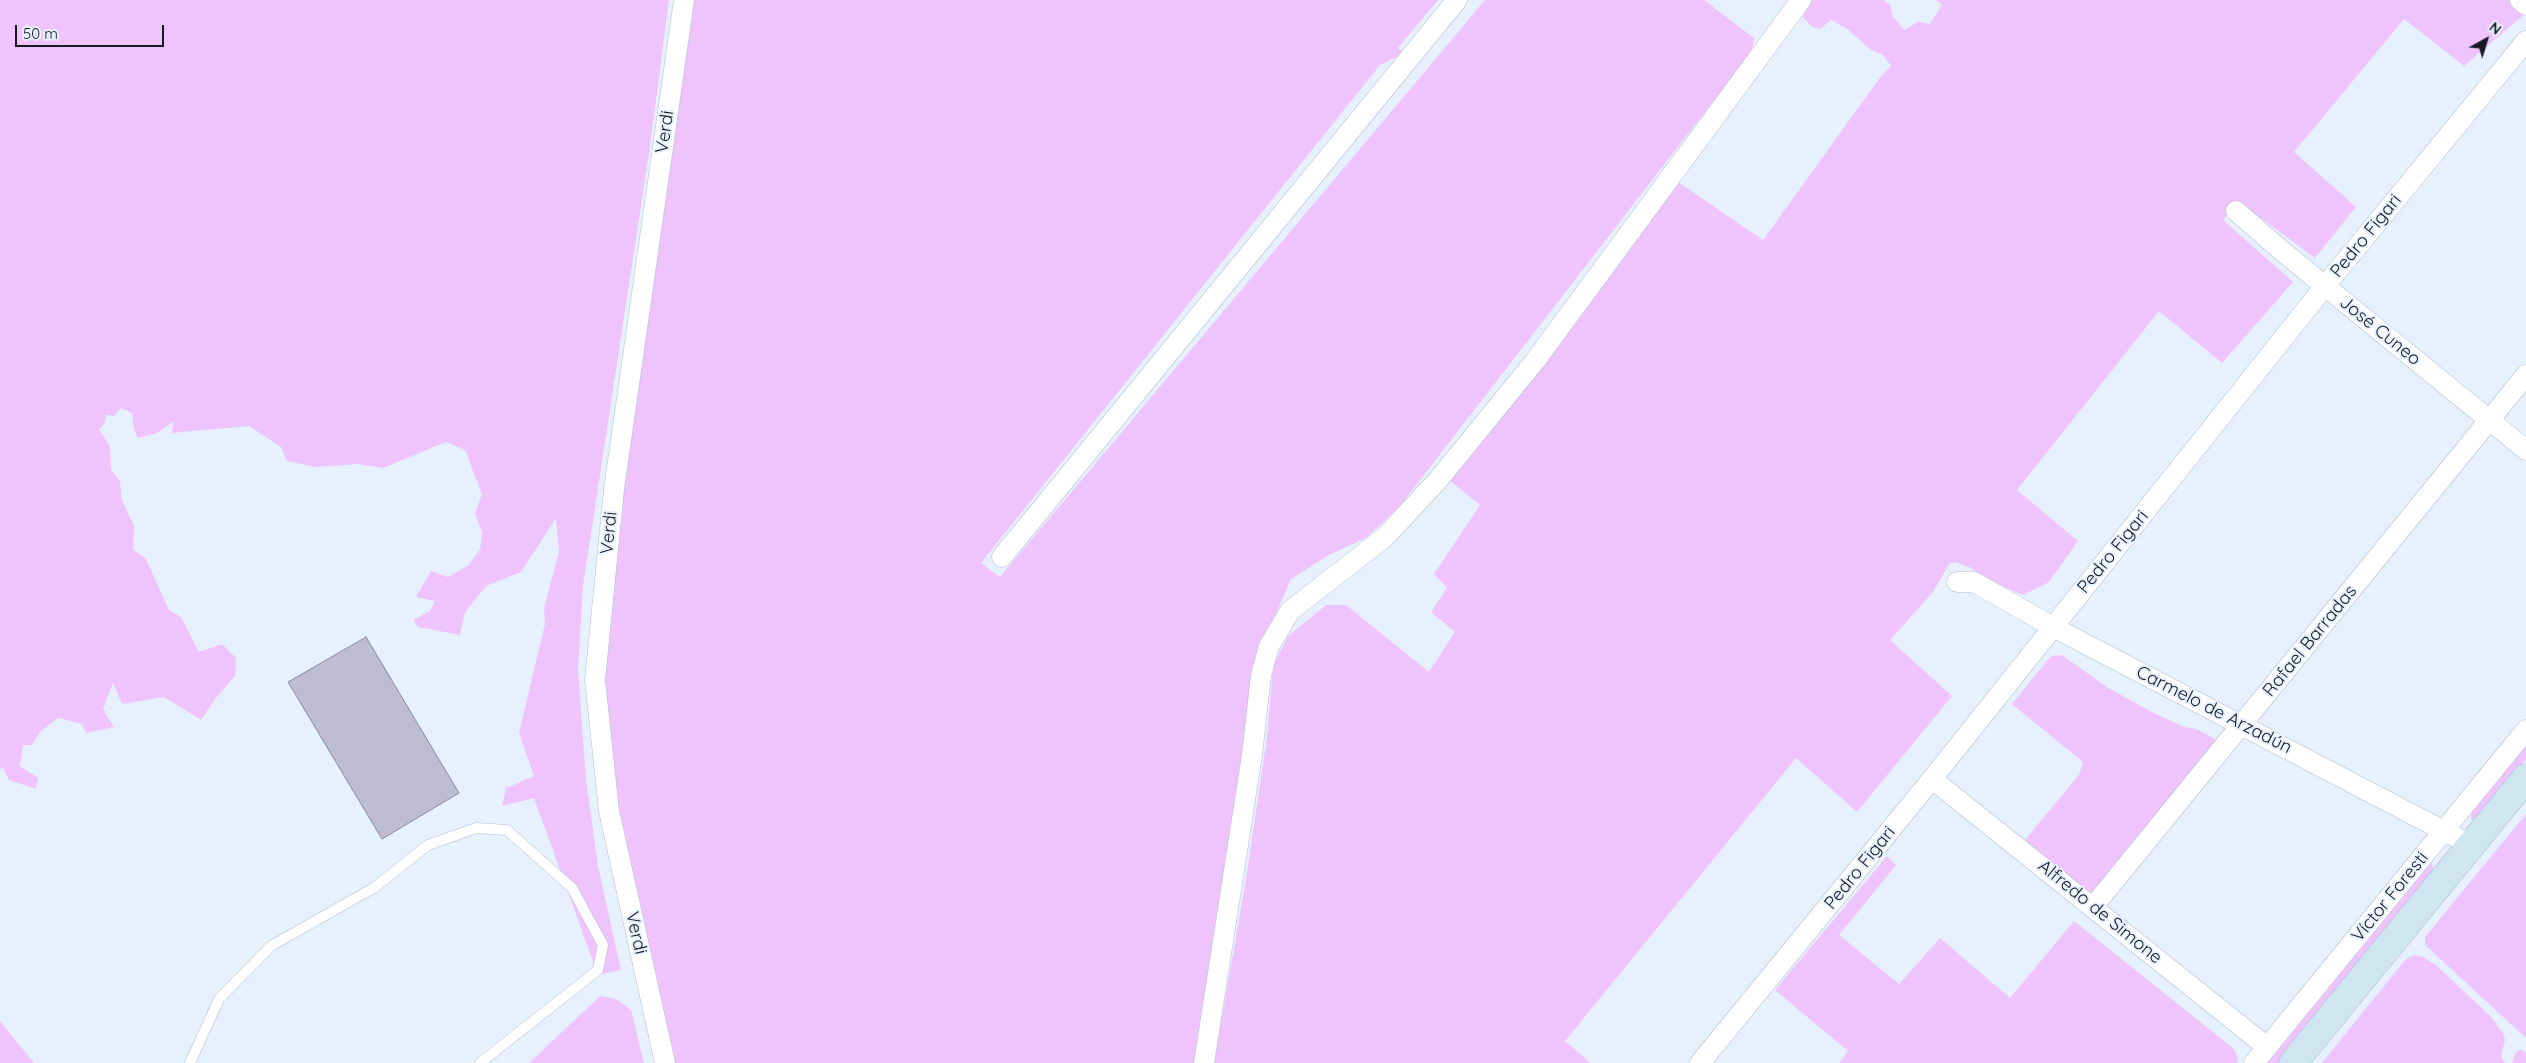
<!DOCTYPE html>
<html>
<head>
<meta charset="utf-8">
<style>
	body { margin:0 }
	#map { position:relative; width:2526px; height:1063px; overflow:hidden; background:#e7f0ff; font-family:Quicksand,sans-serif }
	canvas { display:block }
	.north { position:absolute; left:2461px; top:15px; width:50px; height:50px; -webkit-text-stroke:4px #e7f0ff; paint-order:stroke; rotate:39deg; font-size:14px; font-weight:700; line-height:20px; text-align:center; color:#161920 }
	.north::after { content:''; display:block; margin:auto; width:18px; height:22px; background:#161920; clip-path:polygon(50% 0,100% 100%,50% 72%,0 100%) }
	.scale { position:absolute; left:15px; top:25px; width:149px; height:22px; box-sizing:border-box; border:2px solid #161920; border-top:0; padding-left:6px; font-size:15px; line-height:18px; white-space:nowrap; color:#161920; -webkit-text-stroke:4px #e7f0ff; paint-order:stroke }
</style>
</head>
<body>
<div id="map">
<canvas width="2526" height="1063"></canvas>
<div class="north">N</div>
<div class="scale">50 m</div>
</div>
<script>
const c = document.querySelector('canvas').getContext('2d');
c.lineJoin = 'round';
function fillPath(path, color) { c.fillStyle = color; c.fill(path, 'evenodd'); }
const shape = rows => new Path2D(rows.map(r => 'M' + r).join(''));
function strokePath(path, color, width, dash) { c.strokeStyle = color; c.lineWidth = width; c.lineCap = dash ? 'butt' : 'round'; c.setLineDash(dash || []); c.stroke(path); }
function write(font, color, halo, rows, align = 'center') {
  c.font = font + ' Quicksand,sans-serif'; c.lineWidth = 4; c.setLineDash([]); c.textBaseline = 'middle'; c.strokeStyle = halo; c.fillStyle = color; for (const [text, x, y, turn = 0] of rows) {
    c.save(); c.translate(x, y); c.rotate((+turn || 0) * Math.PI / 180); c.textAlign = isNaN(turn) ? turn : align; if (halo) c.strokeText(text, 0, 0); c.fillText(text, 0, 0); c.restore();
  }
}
fillPath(shape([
	[0,0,669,0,649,153,583,586,578,669,586,780,598,866,621,970,598,975,534,798,502,806,506,788,534,776,519,733,545,624,544,608,559,552,556,518,521,572,486,586,465,612,460,635,418,627,413,620,430,611,435,601,416,597,431,571,448,577,469,565,480,549,482,532,475,513,482,494,465,450,446,442,383,468,358,464,315,467,287,461,281,447,249,426,172,433,173,422,157,433,138,438,134,430,132,413,121,408,114,416,106,415,105,423,99,429,110,446,111,470,120,481,122,500,134,526,133,549,146,559,169,610,181,617,199,652,222,644,236,658,235,676,215,699,201,720,164,697,122,704,113,683,103,709,114,727,86,733,82,724,58,718,40,732,32,745,23,745,20,766,38,778,36,789,9,780,3,768,0,769],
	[694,0,1438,0,1398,48,1405,53,1380,65,981,563,1000,577,1485,0,1704,0,1754,38,1752,51,1400,506,1366,538,1329,555,1291,579,1268,631,1238,786,1195,1063,675,1063,612,848,595,669],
	[1811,0,1884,0,1890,5,1893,17,1904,30,1918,22,1930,24,1942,5,1936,0,2526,0,2526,13,2464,66,2404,19,2294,152,2356,207,2315,258,2239,202,2223,220,2293,282,2222,363,2159,311,2017,490,2078,541,2049,582,2023,595,1986,579,1969,567,1955,562,1949,564,1933,592,1890,640,1952,696,1857,812,1796,758,1565,1041,1591,1063,1214,1063,1246,879,1267,737,1273,666,1288,636,1326,605,1346,605,1429,672,1455,632,1431,612,1447,588,1434,574,1480,505,1449,480,1678,182,1763,240,1879,79,1891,66,1883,55,1870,49,1846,28,1831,20,1820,29,1811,26,1803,17],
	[2062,655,2108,688,2152,712,2184,727,2196,729,2221,742,2100,899,2015,852,2079,775,2083,762,2012,704,2051,656],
	[2526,742,2526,759,2476,819,2471,819,2471,810],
	[2526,814,2526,1038,2425,945,2425,937],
	[1887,856,1896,865,1839,935,1899,984,1940,938,2010,998,2074,921,2234,1049,2238,1058,2237,1063,1839,1063,1848,1051,1775,990],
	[2423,861,2432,863,2434,872,2278,1063,2260,1063],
	[2414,955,2423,957,2436,965,2491,1017,2503,1033,2505,1040,2501,1056,2505,1063,2322,1063,2405,960],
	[600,996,616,999,631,1010,644,1063,529,1063],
	[0,1021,34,1063,0,1063],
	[2521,1049,2526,1053,2526,1063,2512,1063,2516,1052]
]), '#efc4fe');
const building = shape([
	[366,637,459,793,382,839,288,682,366,637]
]);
fillPath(building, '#bdbcd0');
strokePath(building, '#8b8a9c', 1);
const lane = shape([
	[190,1063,219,999,271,946,375,887,428,845,476,828,507,830,572,888,603,945,598,970,480,1063]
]);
const street = shape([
	[2520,0,2526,5],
	[2236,211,2282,251,2526,450],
	[1002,557,1457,0],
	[1957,582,1974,582,2053,627,2471,845],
	[1932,779,2267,1047],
	[2093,907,2526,375],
	[665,1063,609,811,595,680,614,489,684,0],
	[1204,1063,1252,755,1261,675,1269,646,1290,611,1385,537,1438,480,1535,361,1801,0],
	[1700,1063,1932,779,2325,286,2526,41],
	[2254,1063,2526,730]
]);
const secondary = shape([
	[2293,1063,2526,778]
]);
strokePath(lane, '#b3bdce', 11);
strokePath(street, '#b3bdce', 21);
strokePath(secondary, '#b3bdce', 29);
strokePath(lane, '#fff', 10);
strokePath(street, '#fff', 20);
strokePath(secondary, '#cfe5f0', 28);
write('18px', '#161920', '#e7f0ff', [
	["Verdi",665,132,-82],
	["Pedro Figari",2366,236,-51],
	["José Cuneo",2380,331,39],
	["Verdi",609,533,-84],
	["Pedro Figari",2113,552,-51],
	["Rafael Barradas",2310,641,-51],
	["Carmelo de Arzadún",2214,710,27],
	["Pedro Figari",1860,868,-51],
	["Víctor Foresti",2390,897,-51],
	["Alfredo de Simone",2100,912,39],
	["Verdi",636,933,77]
]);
</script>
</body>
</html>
